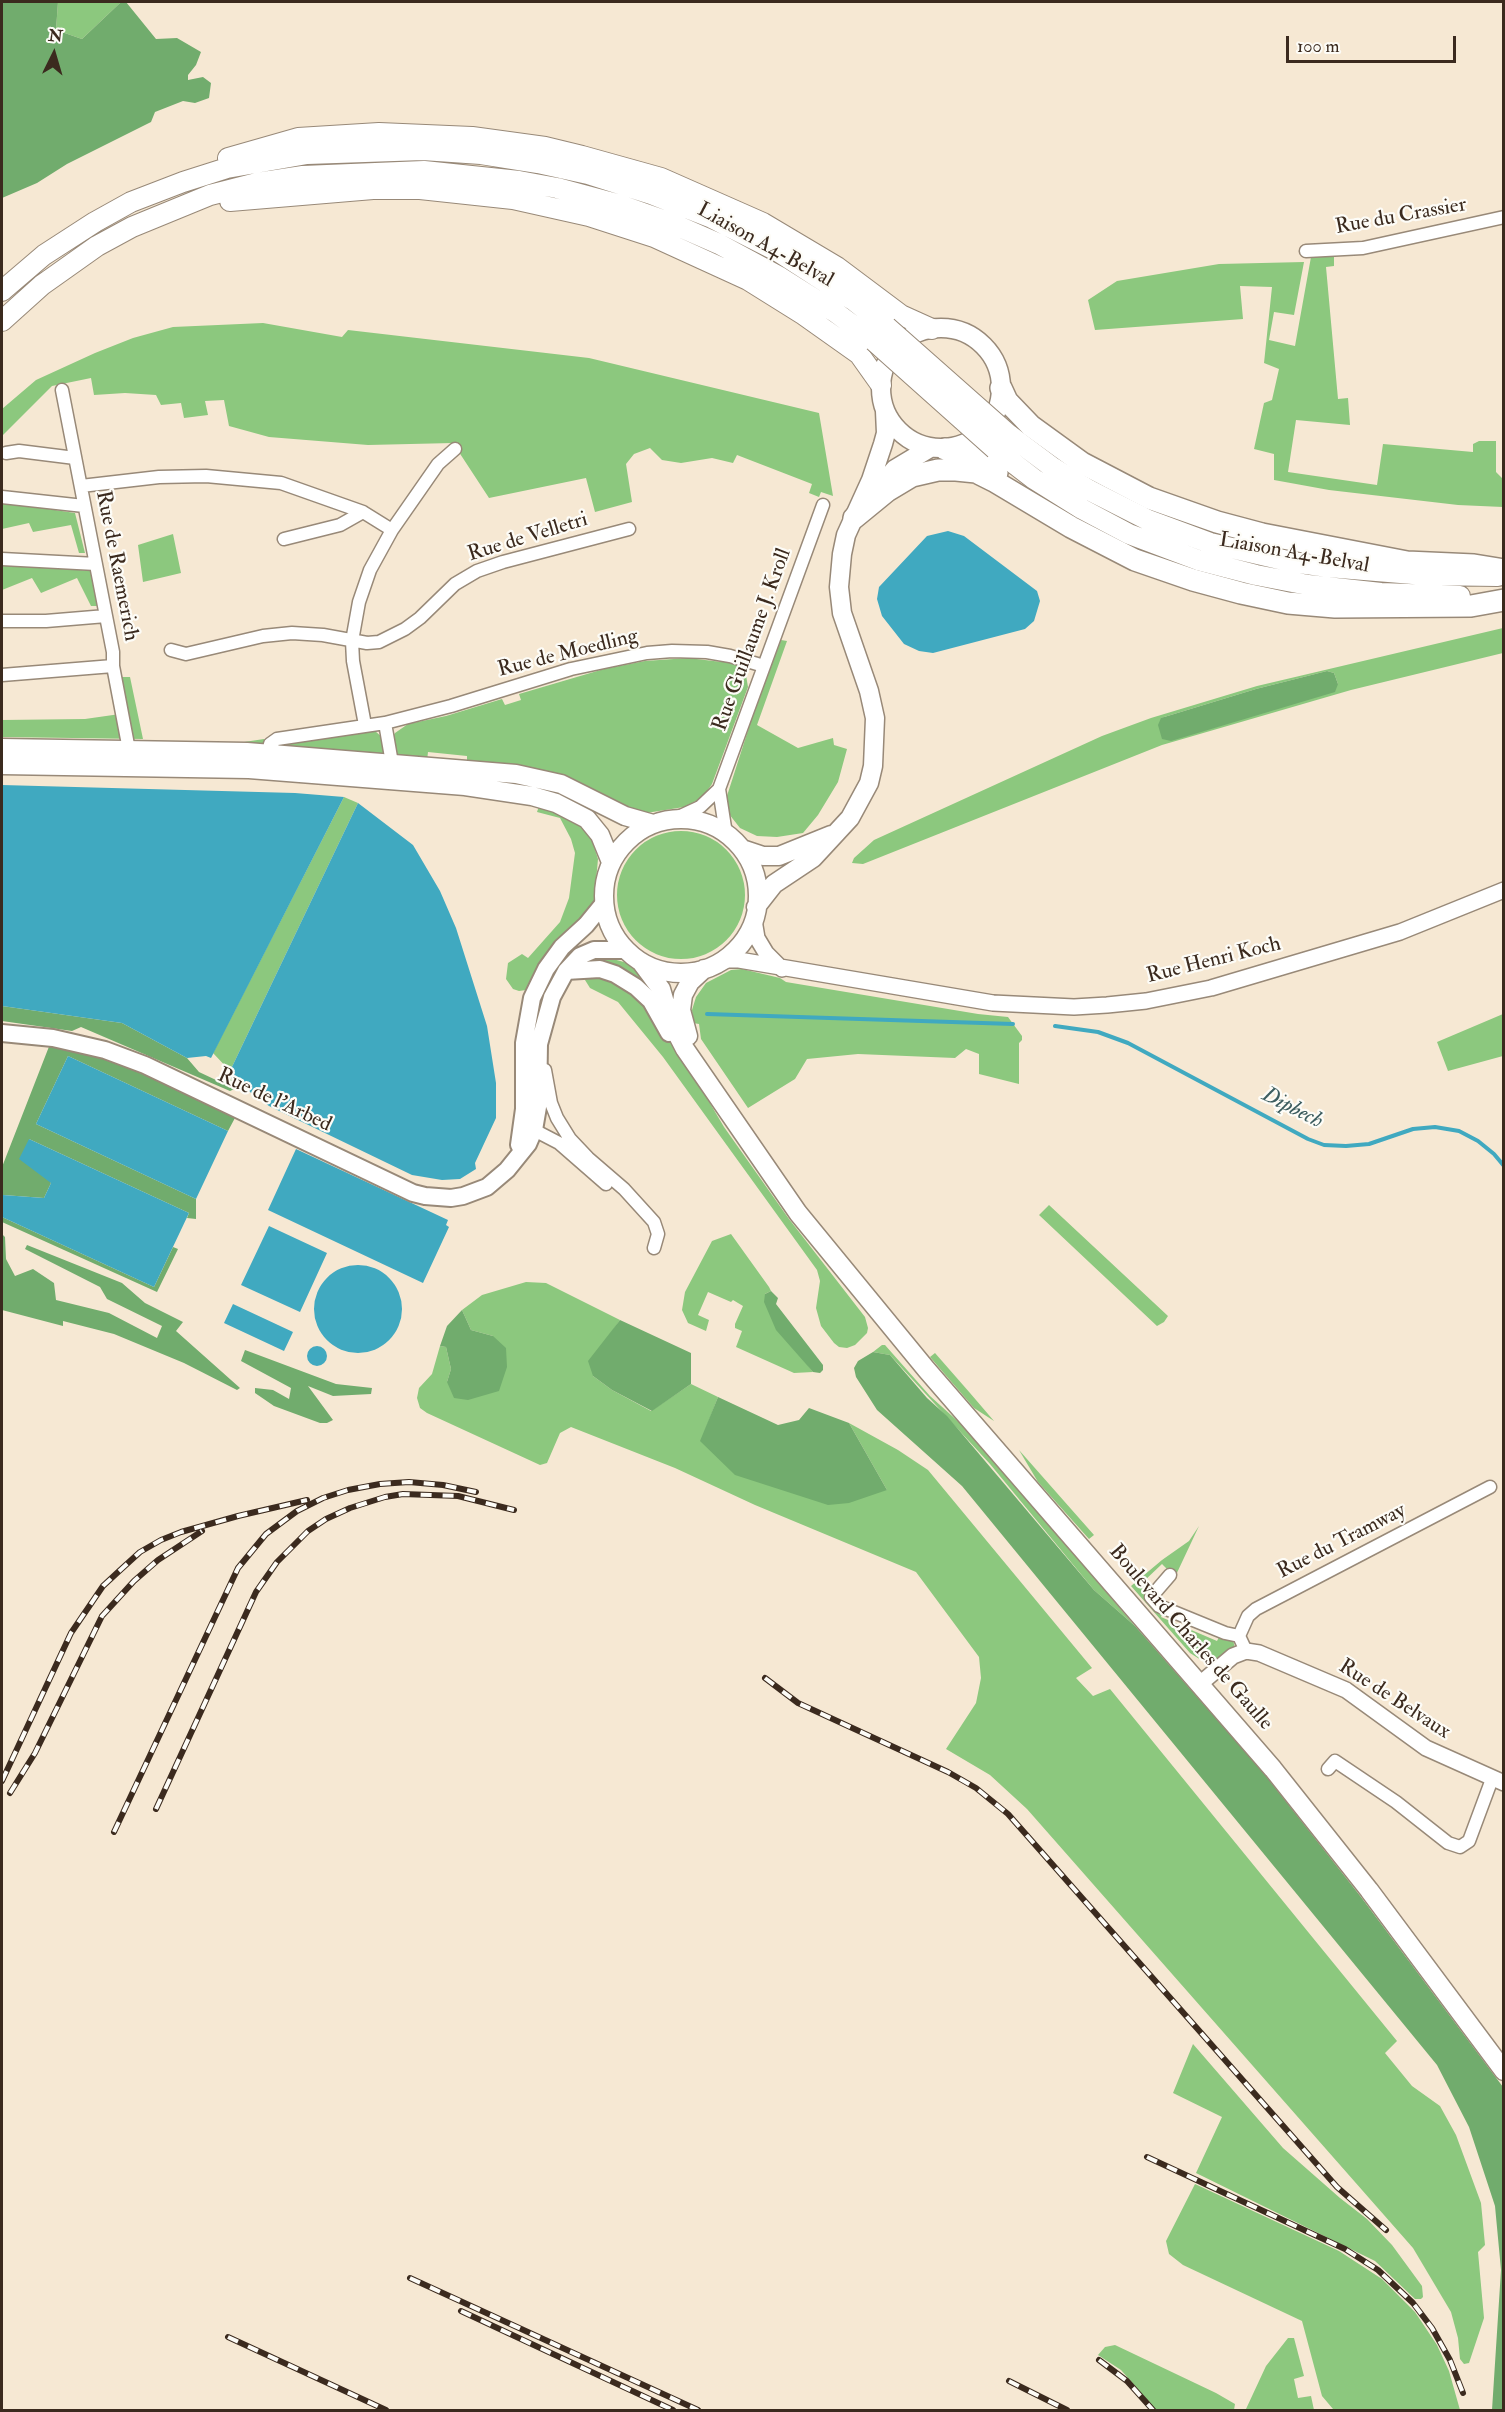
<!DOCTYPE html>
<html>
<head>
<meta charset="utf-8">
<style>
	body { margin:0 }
	#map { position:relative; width:1505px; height:2412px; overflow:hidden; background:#f6e8d3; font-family:"IM FELL Double Pica",serif }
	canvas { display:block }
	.frame { position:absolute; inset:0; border:3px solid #3b2a1e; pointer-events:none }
	.north { position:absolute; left:24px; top:24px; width:60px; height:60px; -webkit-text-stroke:4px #fdfcf7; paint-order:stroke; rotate:5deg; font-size:16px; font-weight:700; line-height:24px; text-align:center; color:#3b2a1e }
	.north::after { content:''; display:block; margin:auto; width:21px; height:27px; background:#3b2a1e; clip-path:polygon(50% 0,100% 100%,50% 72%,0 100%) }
	.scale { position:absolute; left:1286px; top:36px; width:170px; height:27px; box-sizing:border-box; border:3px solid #3b2a1e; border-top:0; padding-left:8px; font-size:18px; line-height:21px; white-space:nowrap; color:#3b2a1e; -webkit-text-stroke:4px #fdfcf7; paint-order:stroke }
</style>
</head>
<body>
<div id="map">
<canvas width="1505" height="2412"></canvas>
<div class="frame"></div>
<div class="north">N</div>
<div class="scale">100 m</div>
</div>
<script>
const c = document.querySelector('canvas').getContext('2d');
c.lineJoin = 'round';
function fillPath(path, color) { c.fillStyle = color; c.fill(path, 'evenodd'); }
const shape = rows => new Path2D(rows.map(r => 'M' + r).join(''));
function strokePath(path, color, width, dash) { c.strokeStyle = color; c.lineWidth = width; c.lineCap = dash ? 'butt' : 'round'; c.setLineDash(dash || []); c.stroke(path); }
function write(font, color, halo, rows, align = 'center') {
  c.font = font + ' "IM FELL Double Pica",serif'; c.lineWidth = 4.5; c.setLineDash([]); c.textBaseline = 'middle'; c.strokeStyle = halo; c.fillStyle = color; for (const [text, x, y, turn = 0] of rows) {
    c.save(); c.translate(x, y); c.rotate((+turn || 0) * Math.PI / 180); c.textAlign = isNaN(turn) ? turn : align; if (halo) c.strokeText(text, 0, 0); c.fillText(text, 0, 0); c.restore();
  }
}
fillPath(shape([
	[58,2,121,2,82,39,56,30],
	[1334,256,1334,266,1326,267,1338,399,1348,398,1350,425,1296,420,1288,472,1377,485,1383,444,1473,452,1473,444,1479,441,1496,441,1496,472,1503,479,1503,507,1458,505,1329,490,1274,480,1274,454,1254,449,1264,403,1272,400,1279,369,1264,363,1272,287,1240,286,1243,319,1095,330,1088,300,1117,281,1219,264,1304,262,1294,315,1274,312,1269,340,1295,346,1311,257],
	[263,323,342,337,348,330,589,358,819,413,833,496,821,492,819,497,809,493,812,484,737,455,733,463,712,458,681,463,662,460,650,448,634,454,626,464,632,502,595,512,586,478,489,498,453,443,368,445,269,437,229,426,224,400,205,401,208,415,184,418,181,403,161,405,156,395,125,393,94,395,91,378,52,386,2,436,2,409,36,380,95,353,133,338,173,327],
	[2,504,15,504,75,513,85,553,79,553,71,525,33,532,29,523,2,529],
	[173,534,181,573,143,582,138,545],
	[2,564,92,571,97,606,91,606,77,578,41,593,32,578,2,590],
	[1503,628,1503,653,1351,690,1162,745,863,864,852,863,854,858,874,840,1102,736,1151,718,1257,686],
	[1327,671,1334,673,1338,684,1161,718,1256,689],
	[781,640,787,641,757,725,798,748,833,738,834,745,847,749,838,782,818,815,803,833,777,837,757,836,740,828,729,814,726,799,751,721],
	[688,658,722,662,723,659,737,664,745,669,748,687,712,784,702,798,684,807,640,814,467,764,467,756,428,752,427,761,404,759,390,750,382,757,243,747,244,742,264,739,270,744,365,729,375,731,383,738,391,740,395,733,408,724,446,716,502,699,505,705,521,700,519,694,604,669,645,661],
	[122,677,130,677,143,739,2,737,2,720,85,719,127,713],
	[344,797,358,803,230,1071,213,1053],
	[539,806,561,812,579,823,592,840,598,859,594,903,535,984,526,990,519,991,513,989,506,979,508,963,522,954,528,958,560,922,569,898,575,853,571,839,560,818,537,812],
	'617 895a64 64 0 1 1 128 0a64 64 0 1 1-128 0Z',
	[609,958,624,962,641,972,694,1076,724,1127,789,1219,865,1317,868,1328,867,1333,855,1345,847,1348,839,1347,834,1343,821,1326,816,1308,820,1281,817,1270,663,1057,618,1002,590,988,585,980,584,969,587,963,597,959],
	[742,969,780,978,786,982,978,1014,1008,1017,1022,1036,1022,1040,1019,1043,1019,1084,979,1074,979,1054,966,1049,955,1058,858,1054,807,1059,795,1079,748,1108,701,1039,699,1024,693,1023,692,1010,696,997,706,983,731,970],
	[1503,1014,1503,1056,1448,1071,1437,1042],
	[1049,1205,1168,1316,1164,1322,1157,1326,1039,1215],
	[731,1234,769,1287,771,1291,765,1294,797,1351,813,1372,794,1373,736,1347,742,1331,735,1328,735,1324,743,1306,733,1300,731,1302,708,1292,698,1315,709,1320,706,1331,688,1323,682,1310,685,1292,712,1241],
	[526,1282,546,1283,620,1320,606,1340,593,1376,612,1390,651,1411,691,1384,718,1397,701,1441,887,1490,849,1423,898,1450,928,1470,1092,1668,1076,1678,1093,1696,1110,1689,1397,2041,1385,2053,1412,2086,1440,2106,1456,2135,1481,2203,1485,2245,1478,2252,1484,2318,1469,2363,1464,2364,1460,2359,1458,2338,1451,2312,1413,2248,1027,1809,990,1775,946,1749,976,1703,981,1678,979,1657,916,1572,755,1505,675,1468,571,1427,560,1433,547,1463,540,1465,427,1413,420,1408,417,1398,419,1388,432,1374,440,1346,446,1347,451,1369,447,1382,493,1336,471,1330,462,1310,482,1295],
	[882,1345,885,1345,930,1396,972,1434,1135,1626,1094,1590,990,1464,890,1355,873,1352],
	[935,1353,970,1393,994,1421,974,1408,930,1357],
	[1019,1450,1094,1535,1089,1539,1038,1482],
	[1199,1526,1175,1577,1162,1564,1143,1582,1148,1588,1145,1591,1164,1609,1161,1617,1217,1641,1220,1635,1233,1640,1235,1648,1215,1661,1201,1660,1190,1653,1131,1586,1162,1560,1189,1541],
	[1193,2044,1283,2148,1340,2198,1367,2219,1392,2245,1422,2286,1423,2297,1421,2299,1415,2299,1375,2261,1196,2173,1222,2117,1173,2093],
	[1195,2184,1339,2251,1382,2279,1415,2312,1437,2345,1449,2371,1460,2410,1333,2409,1322,2396,1302,2321,1183,2265,1169,2254,1166,2241],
	[1288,2338,1294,2338,1304,2376,1294,2379,1298,2398,1311,2396,1314,2410,1246,2409,1266,2366],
	[1115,2345,1216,2393,1235,2404,1234,2410,1156,2410,1121,2370,1098,2355,1105,2347]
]), '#8cc87e');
fillPath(shape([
	[2,2,58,2,56,30,82,39,121,2,126,2,156,39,177,38,201,52,196,65,188,75,188,80,203,77,211,83,209,98,195,103,183,101,155,112,151,122,67,164,37,183,2,198],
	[1327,671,1334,673,1338,684,1335,692,1171,741,1162,739,1158,725,1161,718,1256,689],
	[2,1006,122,1023,187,1058,199,1072,216,1080,227,1077,241,1086,230,1091,81,1027,72,1031,2,1021],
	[50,1044,102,1056,236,1116,228,1131,68,1056,36,1124,196,1199,196,1219,187,1218,189,1213,29,1139,51,1183,44,1198,3,1195,2,1199,2,1167],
	[2,1217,154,1287,173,1247,178,1249,157,1292,2,1222],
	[2,1234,5,1237,6,1259,15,1276,33,1269,54,1283,56,1300,109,1313,157,1338,162,1326,107,1299,100,1287,25,1249,27,1245,122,1283,145,1303,183,1322,176,1331,240,1388,237,1390,184,1363,114,1334,63,1321,63,1326,2,1310],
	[771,1291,778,1298,776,1304,823,1365,823,1370,820,1373,813,1372,776,1330,764,1302,765,1294],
	[462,1310,471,1330,493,1336,506,1348,507,1367,499,1391,468,1400,454,1398,447,1382,451,1369,446,1347,440,1346,447,1326],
	[620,1320,691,1353,691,1384,652,1411,612,1390,593,1376,588,1361],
	[245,1350,336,1384,372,1388,371,1394,333,1396,308,1386,333,1420,327,1423,320,1423,274,1406,255,1393,255,1388,273,1390,289,1399,291,1388,241,1361],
	[873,1352,890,1355,927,1398,947,1416,1094,1590,1135,1626,1262,1771,1361,1897,1503,2087,1503,2410,1492,2410,1501,2270,1495,2206,1469,2127,1437,2065,962,1486,877,1410,856,1377,854,1368,858,1361],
	[718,1397,778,1425,799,1420,809,1408,849,1423,887,1490,849,1503,828,1505,735,1475,700,1441]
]), '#71ac6d');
fillPath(shape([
	[948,531,964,536,1037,591,1040,601,1034,621,1025,629,933,653,919,651,904,644,882,616,877,599,879,587,927,536],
	[2,785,295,793,344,797,211,1058,206,1056,187,1058,122,1023,2,1006],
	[358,803,413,845,440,891,456,928,487,1026,496,1083,496,1118,475,1163,476,1169,460,1179,442,1180,412,1175,269,1106,231,1078,230,1071],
	[68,1056,228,1131,196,1199,36,1124],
	[29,1139,189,1213,154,1287,2,1217,3,1195,44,1198,51,1183,19,1159],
	[296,1149,448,1220,446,1225,449,1227,423,1283,268,1210],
	[269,1226,327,1253,300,1312,241,1285],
	'314 1309a44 44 0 1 1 88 0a44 44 0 1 1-88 0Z',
	[233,1304,293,1332,284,1351,224,1323],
	'307 1356a10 10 0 1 1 20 0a10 10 0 1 1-20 0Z'
]), '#40a9c0');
strokePath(shape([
	[707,1014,1013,1024],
	[1055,1026,1098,1032,1128,1043,1308,1139,1324,1145,1346,1146,1369,1144,1413,1129,1435,1127,1459,1131,1478,1141,1494,1154,1504,1166]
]), '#40a9c0', 4);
const minor = shape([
	[1306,251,1363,248,1504,217],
	[62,390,113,652,113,666,129,750],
	[6,453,19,451,75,458],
	[81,486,159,477,206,476,281,483,363,512,392,530],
	[2,497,84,506],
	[284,539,340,525,363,512],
	[2,559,96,564],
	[2,621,46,621,106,616],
	[171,650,186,654,263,636,292,633,323,635,367,643,379,642,405,629,420,618,455,584,477,571,503,562,629,529],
	[2,675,113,666],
	[385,723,451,706,571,669,647,653,672,651,707,652,730,656,764,666],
	[365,725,353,661,352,641,359,602,370,570,392,530,438,464,455,449],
	[268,753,270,744,277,739,385,723,392,763],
	[719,789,726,834],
	[674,819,700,807,719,789,823,505],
	[545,1070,551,1103,557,1118,570,1139,588,1158,624,1189,654,1222,658,1234,654,1248],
	[530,1122,534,1130,559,1143,606,1184],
	[1170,1575,1151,1597,1159,1606,1225,1633,1239,1636],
	[1246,1651,1239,1636,1248,1616,1256,1609,1490,1487],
	[1328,1769,1335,1761,1396,1802,1448,1843,1460,1847,1469,1841,1492,1779]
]);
const tertiary = shape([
	[754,920,757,938,766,953,782,969],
	[723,960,739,960,993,1003,1074,1007,1107,1005,1146,1001,1211,988,1400,932,1504,890],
	[1201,1683,1233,1656,1246,1651,1259,1653,1346,1690,1426,1748,1504,1783]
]);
const secondary = shape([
	[566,971,600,969,615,974,636,987,651,1001,669,1033],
	[2,1033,53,1038,105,1050,145,1065,413,1193,425,1196,451,1198,463,1196,487,1187,507,1170,528,1144,534,1130,538,1107,539,1044,552,997,566,971,580,956,594,950,626,950],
	[519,1145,524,1109,524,1043,532,998,546,969,562,947,586,925,604,903]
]);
const primary = shape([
	'881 388a60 60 0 1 1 120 0a60 60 0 1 1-120 0Z',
	[870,498,895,469,930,448],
	[2,748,247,752,516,774,561,784,625,816,653,824],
	[2,765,249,769,465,786,532,796,556,803,587,819,600,835,611,862],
	'604 896a77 77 0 1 1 154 0a77 77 0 1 1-154 0Z',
	[742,849,763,856,779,856,831,835],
	[756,907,774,884,813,858,850,818,869,783,873,766,875,718,869,691,842,613,839,587,842,554,846,535,871,480,883,444,886,433,885,411],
	[641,962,661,989,670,1020,685,1049,798,1213,926,1369,1273,1769,1369,1890,1504,2071],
	[688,1036,681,1010,683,995,690,982,704,969]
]);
const trunk = shape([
	[228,158,298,138,379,133,472,137,545,147,582,156,661,178,763,223,837,267,901,315,932,329],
	[230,201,373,189,420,189,513,199,589,216,654,237,748,280,804,315,859,354,881,385],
	[2,291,44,255,95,222,131,202,183,182,227,168,307,154,423,150,481,154,538,163,588,174,651,194,712,218,779,252,853,300,887,327],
	[2,321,42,285,97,246,132,227,210,195,257,183,303,176,424,171,519,181,557,188,620,205,671,223,719,244,778,276,835,312,874,341],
	[1008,434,1052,467,1089,490,1148,520,1210,543,1292,562,1328,567,1425,575,1498,576],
	[995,449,1034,479,1082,509,1129,534,1198,560,1256,575,1308,585,1381,593,1460,596]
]);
const motorway = shape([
	[1001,388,1007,401,1031,426,1082,463,1149,498,1217,522,1262,534,1407,562,1474,565,1504,570],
	[945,449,967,454,985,463,997,473],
	[854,518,887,491,912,476,938,470,956,470,976,472,994,481,1071,527,1135,560,1193,580,1241,593,1288,603,1335,607,1471,606,1504,600]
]);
strokePath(minor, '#988978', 15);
strokePath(tertiary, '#988978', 18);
strokePath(secondary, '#988978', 20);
strokePath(primary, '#988978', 21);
strokePath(trunk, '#988978', 22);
strokePath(motorway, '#988978', 24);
strokePath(minor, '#fff', 12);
strokePath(tertiary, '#fff', 15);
strokePath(secondary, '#fff', 16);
strokePath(primary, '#fff', 18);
strokePath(trunk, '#fff', 20);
strokePath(motorway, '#fff', 21);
const rail = shape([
	[765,1678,798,1703,948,1772,976,1788,1008,1814,1337,2187,1386,2230],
	[2,1781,71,1633,103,1586,117,1573,140,1552,161,1540,181,1532,238,1516,307,1500],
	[10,1793,35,1753,102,1616,134,1581,158,1560,202,1531],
	[156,1809,256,1592,277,1562,308,1531,326,1519,350,1508,385,1497,403,1494,458,1496,514,1510],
	[114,1832,238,1568,266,1534,297,1511,323,1498,348,1490,380,1484,409,1482,443,1485,476,1492],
	[1147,2157,1345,2249,1378,2270,1413,2303,1432,2328,1450,2360,1463,2393],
	[410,2278,698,2410],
	[461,2311,673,2410],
	[228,2337,386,2410],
	[1099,2360,1127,2381,1153,2410],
	[1009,2381,1067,2410]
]);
strokePath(rail, '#3b2a1e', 6);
strokePath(rail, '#fdfcf7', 4, [11]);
const trunkBridge = shape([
	[887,327,1008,434],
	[874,341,995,449]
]);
strokePath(trunkBridge, '#988978', 22, []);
strokePath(trunkBridge, '#fff', 20);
write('21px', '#3b2a1e', '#fdfcf7', [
	["Rue du Crassier",1401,217,-10],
	["Liaison A4-Belval",765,246,29],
	["Rue de Velletri",528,538,-17],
	["Liaison A4-Belval",1294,554,10],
	["Rue de Raemerich",116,566,79],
	["Rue Guillaume J. Kroll",753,640,-70],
	["Rue de Moedling",568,654,-14],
	["Rue Henri Koch",1214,961,-14],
	["Rue de l'Arbed",274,1101,25],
	["Rue du Tramway",1342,1542,-27],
	["Boulevard Charles de Gaulle",1190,1638,49],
	["Rue de Belvaux",1394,1700,33]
]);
write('italic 22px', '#3d5d5f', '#fdfcf7', [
	["Dipbech",1292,1109,27]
]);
</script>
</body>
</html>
